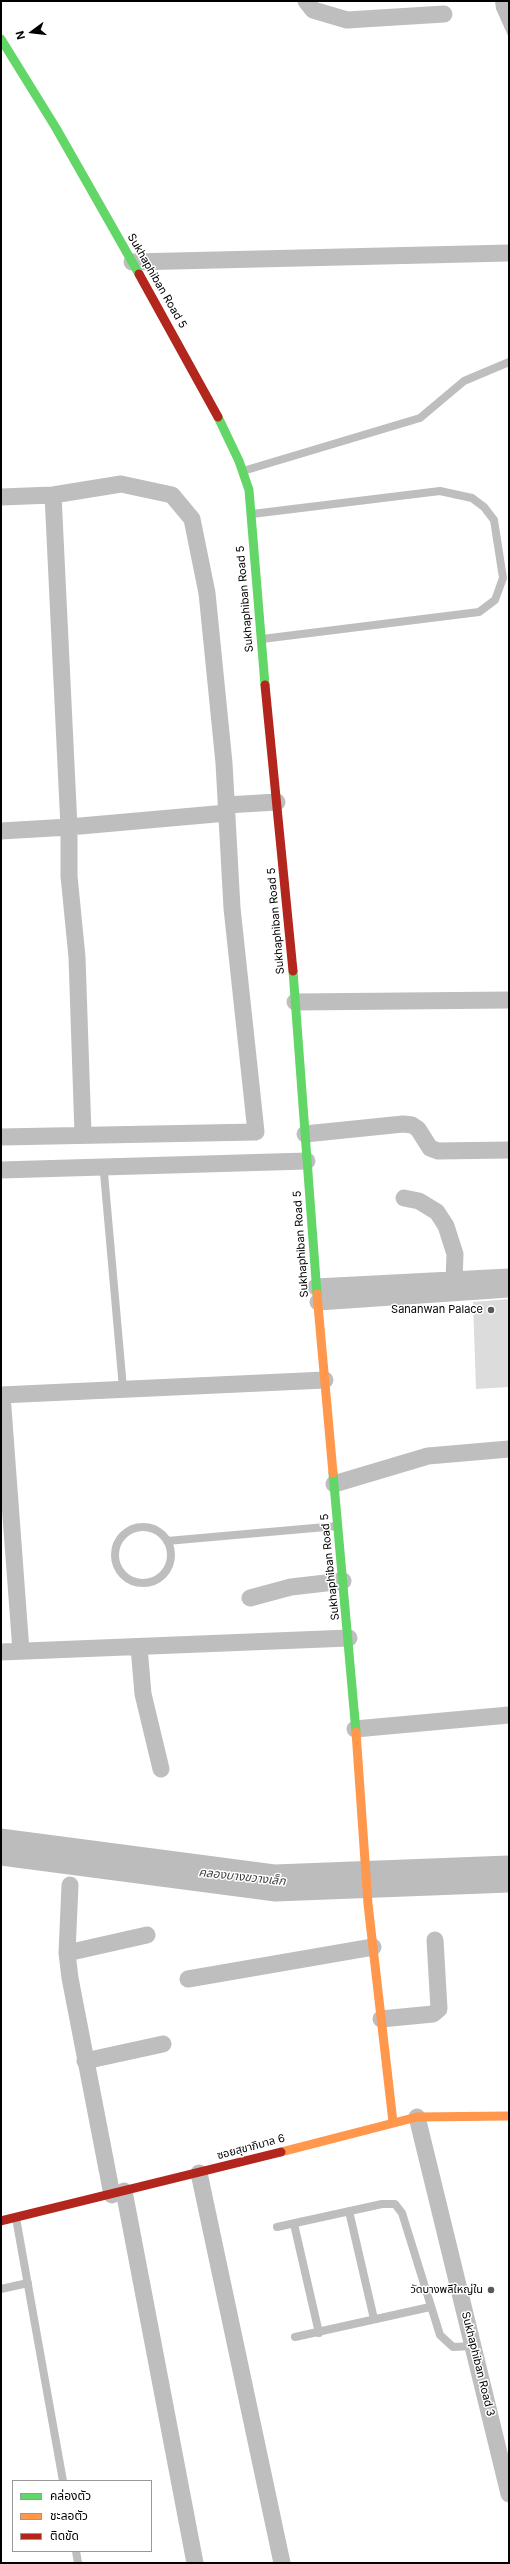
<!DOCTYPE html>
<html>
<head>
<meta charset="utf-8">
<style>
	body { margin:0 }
	#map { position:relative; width:510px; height:2564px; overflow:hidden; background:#fff; font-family:Inter,"Noto Sans Thai",sans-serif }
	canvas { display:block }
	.frame { position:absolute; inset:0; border:2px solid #000; pointer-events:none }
	.legend { position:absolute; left:12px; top:2480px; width:140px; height:72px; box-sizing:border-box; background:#fff; border:1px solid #999; margin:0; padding:5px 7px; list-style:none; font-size:12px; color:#000 }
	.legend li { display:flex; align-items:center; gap:8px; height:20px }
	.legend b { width:20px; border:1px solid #999 }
	.north { position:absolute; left:12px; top:12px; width:40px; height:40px; -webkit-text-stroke:3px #fff; paint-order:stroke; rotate:255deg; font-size:11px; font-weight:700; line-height:16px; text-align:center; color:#000 }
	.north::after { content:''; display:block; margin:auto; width:14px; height:18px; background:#000; clip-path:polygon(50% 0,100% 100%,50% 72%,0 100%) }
</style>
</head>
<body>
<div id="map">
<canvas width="510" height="2564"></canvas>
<div class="frame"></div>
<ul class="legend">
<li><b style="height:5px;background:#63d668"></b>คล่องตัว</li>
<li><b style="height:5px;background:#ff974d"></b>ชะลอตัว</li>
<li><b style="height:5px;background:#b3261e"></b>ติดขัด</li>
</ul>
<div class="north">N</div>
</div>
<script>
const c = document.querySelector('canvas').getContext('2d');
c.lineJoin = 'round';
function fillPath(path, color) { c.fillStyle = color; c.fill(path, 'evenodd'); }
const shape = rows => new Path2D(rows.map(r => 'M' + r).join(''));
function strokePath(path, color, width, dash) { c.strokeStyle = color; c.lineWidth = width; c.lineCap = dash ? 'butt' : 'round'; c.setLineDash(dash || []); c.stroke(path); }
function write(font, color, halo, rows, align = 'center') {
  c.font = font + ' Inter,"Noto Sans Thai",sans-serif'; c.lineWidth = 3; c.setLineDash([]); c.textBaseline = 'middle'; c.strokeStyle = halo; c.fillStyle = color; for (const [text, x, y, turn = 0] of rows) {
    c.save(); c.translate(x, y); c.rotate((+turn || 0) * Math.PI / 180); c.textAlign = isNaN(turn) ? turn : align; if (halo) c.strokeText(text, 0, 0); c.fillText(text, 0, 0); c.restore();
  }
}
fillPath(shape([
	[495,1,509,1,509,38,496,9]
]), '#bcbcbc');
strokePath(shape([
	[1,1847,275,1883,509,1874]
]), '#bcbcbc', 37);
fillPath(shape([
	[509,1299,509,1387,476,1389,473,1302]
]), '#dcdcdc');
strokePath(shape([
	[243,471,420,418,464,381,509,362],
	[252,514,440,491,472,498,484,507,494,520,503,578,495,600,479,612,262,639],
	[104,1173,123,1388],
	'115 1555a28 28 0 1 1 56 0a28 28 0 1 1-56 0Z',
	[167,1541,337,1526],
	[349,2211,374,2319],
	[16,2218,63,2481],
	[294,2224,319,2333],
	[277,2227,382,2204,395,2204,402,2213,440,2335,453,2347,473,2346],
	[1,2289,28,2283],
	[295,2337,430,2307],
	[76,2551,78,2563]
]), '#bebebe', 8);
strokePath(shape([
	[306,1,313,10,347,20,444,14],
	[132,262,509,253],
	[53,495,69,827,227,813],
	[1,497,53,495,121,484,172,495,192,519,207,593,224,763,232,908,256,1132,1,1137],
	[226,805,277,802],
	[1,831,69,827,69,876,77,957,83,1134],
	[295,1002,509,1000],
	[305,1134,403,1124,412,1125,418,1129,430,1148,438,1151,509,1150],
	[1,1170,307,1161],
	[404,1198,419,1201,437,1212,446,1226,455,1254,454,1280],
	[316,1287,509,1277],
	[318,1302,509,1289],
	[1,1395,325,1380],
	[2,1395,21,1651],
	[334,1484,428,1456,509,1449],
	[250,1598,291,1587,343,1581],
	[139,1647,143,1694,161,1769],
	[1,1652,349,1638],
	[355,1729,509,1715],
	[70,1885,67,1953,70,1978,112,2195],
	[67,1953,147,1935],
	[188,1979,373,1947],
	[381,2019,433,2014,439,2009,435,1940],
	[85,2061,163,2044],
	[417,2117,509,2494],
	[199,2173,282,2563],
	[124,2191,195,2563]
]), '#bebebe', 17);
strokePath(shape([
	[1,39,56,128,139,274],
	[218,417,239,461,249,490,265,685],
	[293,971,317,1294],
	[333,1473,356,1732]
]), '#63d668', 9);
strokePath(shape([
	[317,1294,333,1473],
	[356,1732,368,1904,393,2122],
	[281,2152,417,2117,509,2116]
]), '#ff974d', 9);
strokePath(shape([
	[139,274,218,417],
	[265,685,293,971],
	[1,2221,281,2152]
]), '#b3261e', 9);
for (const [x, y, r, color] of [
	[491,1310,4,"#595959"],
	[491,2290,4,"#595959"]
]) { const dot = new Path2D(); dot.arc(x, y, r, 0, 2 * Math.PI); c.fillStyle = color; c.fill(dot); strokePath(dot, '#fff', 1.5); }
write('11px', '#000', '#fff', [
	["Sukhaphiban Road 5",157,281,60],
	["Sukhaphiban Road 5",245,599,-95],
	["Sukhaphiban Road 5",276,921,-95],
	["Sukhaphiban Road 5",301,1244,-94],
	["Sukhaphiban Road 5",330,1567,-96],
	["ซอยสุขาภิบาล 6",251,2147,-15],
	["Sukhaphiban Road 3",478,2364,76]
]);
write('11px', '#000', '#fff', [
	["Sananwan Palace",483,1310],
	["วัดบางพลีใหญ่ใน",483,2290]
], 'right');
write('italic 12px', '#404040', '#fff', [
	["คลองบางขวางเล็ก",242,1877,6]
]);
</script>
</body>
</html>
